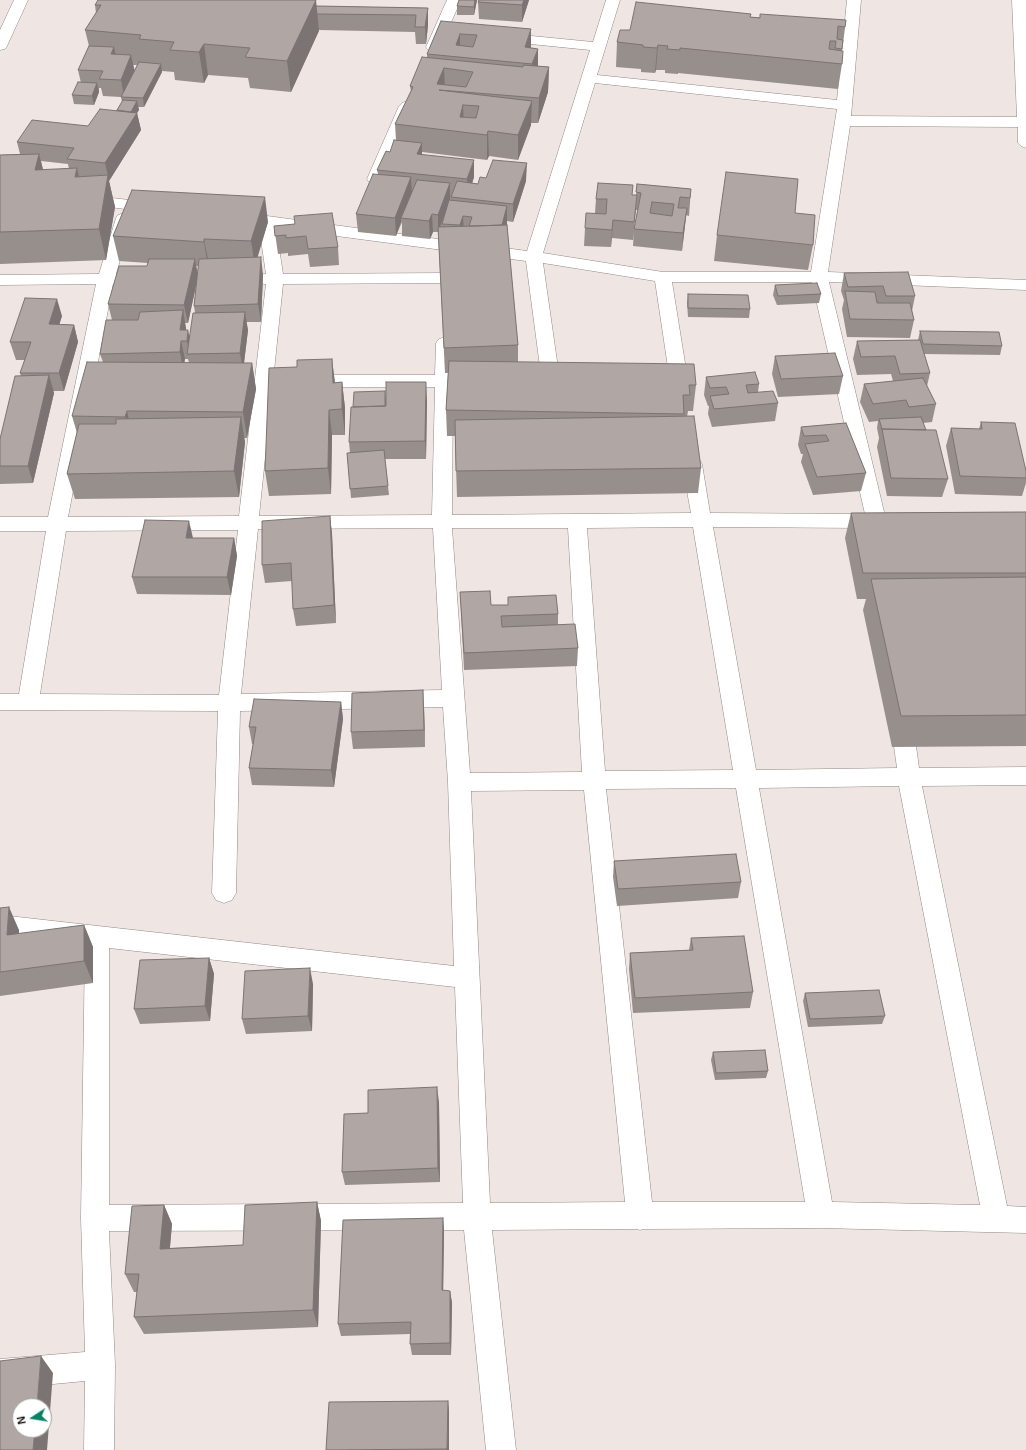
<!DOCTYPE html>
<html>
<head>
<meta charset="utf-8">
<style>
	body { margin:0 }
	#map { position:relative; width:1026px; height:1450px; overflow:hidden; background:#efe5e2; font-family:Arial,sans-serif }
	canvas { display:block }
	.north { position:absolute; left:12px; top:1398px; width:40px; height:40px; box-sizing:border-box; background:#fff; border:1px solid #a1a0a0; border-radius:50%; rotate:258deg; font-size:11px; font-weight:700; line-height:16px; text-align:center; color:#151211 }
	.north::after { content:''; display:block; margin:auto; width:14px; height:18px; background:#058465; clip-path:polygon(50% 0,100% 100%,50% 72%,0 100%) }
</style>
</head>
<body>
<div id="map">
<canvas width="1026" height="1450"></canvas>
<div class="north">N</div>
</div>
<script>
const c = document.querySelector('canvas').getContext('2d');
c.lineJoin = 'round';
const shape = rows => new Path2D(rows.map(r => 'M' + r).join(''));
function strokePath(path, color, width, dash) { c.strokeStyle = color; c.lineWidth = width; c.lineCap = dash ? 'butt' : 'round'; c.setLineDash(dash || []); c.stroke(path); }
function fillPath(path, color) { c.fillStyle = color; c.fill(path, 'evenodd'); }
const minor = shape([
	[14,0,28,0,7,46,5,49,0,50,0,30,14,0],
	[447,0,461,0,440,47,438,50,433,51,428,50,426,47,447,0],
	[606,0,620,0,597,75,837,100,847,0,861,0,851,116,1017,117,1012,0,1026,0,1026,148,1021,146,1018,143,1018,127,850,126,828,272,1026,280,1026,290,829,282,885,516,889,521,886,525,889,542,886,547,879,549,872,547,869,542,867,528,713,527,756,770,897,768,890,717,893,711,901,709,909,711,912,717,919,768,1026,767,1026,785,922,786,1007,1206,1026,1207,1026,1233,821,1228,643,1229,640,1230,637,1229,492,1230,516,1450,486,1450,464,1230,109,1231,115,1365,114,1450,84,1450,85,1381,0,1389,0,1359,85,1352,81,1218,85,945,0,935,0,915,454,966,448,782,443,707,240,711,236,893,232,900,224,903,216,900,212,893,218,711,0,710,0,694,19,694,46,531,0,531,0,517,48,517,96,284,0,285,0,275,99,274,116,218,118,215,124,213,130,215,132,218,116,274,125,275,127,279,125,283,113,284,68,517,239,516,266,284,255,283,253,279,255,275,266,274,259,226,233,221,231,218,233,215,239,213,267,216,527,251,590,50,501,41,496,40,494,37,496,34,501,33,593,42,606,0],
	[595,83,837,109,811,272,663,272,543,253,595,83],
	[276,228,526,261,542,382,545,386,551,388,557,386,560,382,543,263,655,281,672,394,675,398,681,400,687,398,690,394,672,282,812,282,865,514,710,513,702,464,699,459,692,458,685,459,682,464,691,513,452,515,453,387,465,385,468,381,465,377,453,375,454,343,451,339,445,337,439,339,436,343,435,375,306,375,300,377,297,381,300,385,306,387,435,387,432,515,259,516,283,284,446,283,452,282,454,278,452,274,446,273,283,274,276,228],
	[693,527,733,770,605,771,587,528,693,527],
	[433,528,442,690,241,694,258,529,433,528],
	[452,528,568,528,582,772,470,773,452,528],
	[238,530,219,695,40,694,66,531,238,530],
	[899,786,980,1205,832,1202,759,788,899,786],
	[736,788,805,1202,652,1202,606,789,736,788],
	[584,790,625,1202,490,1203,471,791,584,790],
	[109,948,455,987,463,1203,109,1205,109,948],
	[407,101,412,103,415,106,383,179,381,182,375,184,369,182,367,179,399,106,402,103,407,101],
	[85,195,156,203,162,205,164,208,162,211,156,213,79,203,77,200,79,197,85,195]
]);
strokePath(minor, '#928886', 1);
fillPath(minor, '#fff');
fillPath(shape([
	[316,0,316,6,428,8,428,25,426,44,416,44,415,32,319,30,291,92,250,88,248,78,208,75,204,83,175,80,174,72,162,71,162,72,144,107,138,107,139,110,137,113,141,130,109,181,115,207,106,260,0,264,0,155,20,154,17,142,88,126,117,110,122,102,121,97,103,96,101,88,99,88,99,92,94,105,74,104,72,95,81,83,78,70,89,46,85,30,96,13,95,5],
	[133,65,137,65,134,71],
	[41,161,68,164,69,169,43,170],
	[459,0,477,0,474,15,457,15,457,6],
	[479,0,529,0,522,22,479,19,478,2],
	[750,17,846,20,842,51,842,64,838,89,678,73,678,74,665,73,665,70,656,70,655,73,641,72,641,69,616,67,617,42,630,30],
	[441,21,531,48,538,49,538,66,549,67,548,92,538,123,531,123,531,125,518,160,489,156,487,160,422,152,422,155,474,177,472,183,478,184,526,181,513,222,507,221,507,225,518,345,518,362,696,385,693,411,688,411,687,417,701,468,698,493,457,497,455,436,447,436,446,410,448,373,445,373,438,232,433,232,430,239,402,236,402,222,396,236,358,232,356,214,378,174,377,170,390,152,396,140,395,124,411,91,410,86,427,58,427,54],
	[637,184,691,189,689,216,686,215,682,251,633,246,634,229,638,210,636,210,633,240,612,238,611,247,584,246,585,228,595,213,596,199,636,195],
	[268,222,257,257,263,275,261,322,246,322,248,330,244,363,252,363,256,389,247,438,244,438,245,442,239,497,75,499,67,474,77,433,72,416,103,362,100,354,112,320,108,304,147,266,148,263,119,261,113,236],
	[196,266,198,266,198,274],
	[197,282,194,306,195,313,190,337,186,330,185,323,188,323],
	[185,359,188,359,189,363,184,363],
	[274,226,338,247,339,265,310,267,308,254,288,256,288,253,278,254],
	[717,235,813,245,808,270,714,261],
	[844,273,915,296,912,311,914,320,910,338,847,337,842,309,844,300,841,291],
	[775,285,821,294,819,303,777,305,773,295],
	[688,294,750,309,749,318,688,317,687,303],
	[62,316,59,324,74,325,78,342,64,391,53,391,54,393,33,483,0,484,0,439,21,376,20,373,25,360,16,360,10,342],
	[920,331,1002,346,1000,355,924,354,930,373,927,386,936,404,932,422,923,423,948,479,942,497,887,496,877,447,879,438,877,428,878,421,869,422,860,402,864,384,893,381,891,374,857,375,853,359,857,341,918,340],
	[775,356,843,376,839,394,778,397,772,374],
	[332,359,335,383,342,382,345,408,345,435,332,435,331,494,269,496,265,471,297,367],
	[706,377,759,384,758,392,778,403,775,421,712,427,708,414,709,406,708,406,704,395],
	[385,391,386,400,427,400,426,459,385,459,389,495,351,498,347,453,350,453,349,442,353,407],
	[981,422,1026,471,1026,483,1022,496,955,494,946,446,951,428,979,429],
	[846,423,866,473,861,491,813,495,801,462,803,454,801,454,798,445,801,427],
	[1026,512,1026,746,892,747,863,610,866,599,857,599,845,538,851,513],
	[330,516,332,534,336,623,296,626,293,609,292,581,265,583,262,565],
	[193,538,234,538,237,556,231,595,137,594,132,577],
	[460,592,491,605,558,614,558,625,578,648,577,666,464,670],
	[341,702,343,719,334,787,252,785,249,768,253,744,252,744,249,727],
	[424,707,425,747,353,749,351,732],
	[614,861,741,882,738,898,617,906,613,877],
	[0,908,19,930,19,934,84,925,93,947,93,983,0,996],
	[691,938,753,992,750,1008,633,1013,629,969,630,953,689,950],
	[209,958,214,974,210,1021,140,1024,134,1009],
	[313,984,312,1031,246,1034,242,1019],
	[805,993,885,1016,882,1024,808,1027,803,1001],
	[713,1052,768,1071,766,1078,715,1080,711,1060],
	[439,1102,440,1182,345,1185,342,1172,368,1113],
	[317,1202,321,1221,318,1327,144,1334,134,1317,137,1292,134,1292,125,1274,164,1205,172,1224,170,1248,243,1245],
	[443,1218,444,1231,443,1291,450,1291,452,1303,451,1355,412,1355,410,1344,410,1334,341,1336,338,1324],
	[448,1401,449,1411,449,1450,326,1450]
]), '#978f8c');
fillPath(shape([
	[316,0,319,31,291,92,287,61],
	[475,0,477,0,474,15,474,7],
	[524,0,529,0,522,22,522,5],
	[428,8,428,25,426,44,425,27],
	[531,29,531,54,525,47],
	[460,34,460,57,456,45],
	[204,44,208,75,204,83,199,52],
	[658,45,656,70,655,73,657,48],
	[114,47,118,64,111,54],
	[538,49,538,73,532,89,532,64],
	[131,55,135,72,124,97,121,80],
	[161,64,162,72,144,107,143,98],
	[549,67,548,92,538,123,539,98],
	[444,68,445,90,437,84],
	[97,83,99,92,94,105,92,96],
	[137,101,139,110,137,113,141,130,109,181,115,207,106,260,99,229,108,176,105,163,129,115],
	[532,101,531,125,518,160,518,135],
	[463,105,464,130,460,117],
	[488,131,489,156,487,160,487,135],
	[422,143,422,160,417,154],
	[39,154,47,185,35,170],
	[474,160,474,177,468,197,467,179],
	[527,163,526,181,513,222,513,204],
	[77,168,84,200,75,177],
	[411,177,412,195,401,218,401,222,396,236,395,218],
	[450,183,450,201,438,232,438,215],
	[265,197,268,222,255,266,251,241],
	[507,206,507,223,501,247,501,229],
	[687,208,685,226,682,251,683,233],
	[432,214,433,232,430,239,429,221],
	[463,216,464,234,461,243,460,225],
	[613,220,612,238,611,247,612,230],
	[204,239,209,264,208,267,204,242],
	[261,257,263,275,261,322,258,304],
	[195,259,198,276,188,323,184,305],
	[57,299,62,316,54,342,49,324],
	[183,310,186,328,185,341,180,330],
	[245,312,248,330,243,371,240,353],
	[74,325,78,342,64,391,59,373],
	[188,330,192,348,190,354,187,341],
	[181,341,185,359,183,370,180,352],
	[332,359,335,384,333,383],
	[252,363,256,389,247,438,243,412],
	[49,375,54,393,33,483,28,466],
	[342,382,345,408,345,435,342,409],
	[426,382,427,400,426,459,425,441],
	[329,410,332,435,331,494,328,468],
	[127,411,133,437,132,442,125,417],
	[241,417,245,442,239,497,234,471],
	[330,516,332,534,336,623,334,605],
	[189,521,193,538,186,538],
	[234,538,237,556,231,595,227,577],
	[423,690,424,707,425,747,424,730],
	[341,702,343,719,334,787,331,770],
	[9,907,19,930,18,958,7,935],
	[84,925,93,947,93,983,84,961],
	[209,958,214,974,210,1021,205,1006],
	[310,968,313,984,312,1031,308,1016],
	[437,1087,439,1102,440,1182,438,1168],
	[317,1202,321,1221,318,1327,313,1310],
	[164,1205,172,1224,168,1267,160,1249],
	[443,1218,444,1231,443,1303,442,1290],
	[450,1291,452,1303,451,1355,450,1343],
	[41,1356,53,1373,47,1450,33,1450,35,1430,44,1430,44,1406,37,1406],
	[448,1401,449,1411,449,1450,447,1450]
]), '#7b7472');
const building = shape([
	[98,0,316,0,287,61,245,57,250,48,204,44,199,52,170,50,174,42,139,39,141,35,85,30,101,5,95,5,98,0],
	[459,0,475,0,474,7,457,6,459,0],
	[479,0,524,0,522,5,478,2,479,0],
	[636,2,751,14,750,17,760,18,760,14,846,20,845,27,838,26,837,39,843,40,842,49,835,48,836,41,830,41,829,49,843,51,842,64,680,48,680,50,667,49,668,46,658,45,657,48,643,47,643,45,617,42,620,30,630,30,636,2],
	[316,6,428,8,425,27,415,27,416,15,317,14,316,6],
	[441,21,531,29,525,47,538,49,532,64,427,54,441,21],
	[460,34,477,35,473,47,456,45,460,34],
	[89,46,114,47,111,54,131,55,121,80,99,79,103,71,78,70,89,46],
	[422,57,523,67,523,65,549,67,539,98,439,90,532,101,518,135,488,131,487,135,395,124,413,87,410,86,422,57],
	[444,68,473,72,466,87,437,84,444,68],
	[463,105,479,106,476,118,460,117,463,105],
	[139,62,161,64,143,98,121,97,139,62],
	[78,82,97,83,92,96,72,95,78,82],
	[123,100,137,101,131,112,117,110,123,100],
	[100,109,137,113,105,163,67,159,74,148,17,142,32,120,88,126,100,109],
	[394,140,422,143,417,154,474,160,467,179,377,170,386,151,390,152,394,140],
	[39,154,35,170,77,168,75,177,108,175,99,229,0,232,0,155,39,154],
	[493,160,527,163,513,204,451,197,457,181,478,184,480,177,486,178,493,160],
	[726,172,798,179,795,213,815,215,813,245,717,235,726,172],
	[373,174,411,177,395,218,356,214,373,174],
	[417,180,450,183,438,215,432,214,429,221,401,218,417,180],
	[598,183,633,185,632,195,637,195,634,222,613,220,612,230,585,228,586,213,606,214,607,199,596,199,598,183],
	[637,184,691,189,690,198,680,197,678,208,687,208,683,233,634,229,641,193,636,192,637,184],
	[652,202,674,204,672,216,650,213,652,202],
	[132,190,265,197,251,241,204,239,204,242,113,236,132,190],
	[449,200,507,206,502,225,474,226,469,226,472,217,463,216,460,225,442,224,449,200],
	[332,213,338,247,308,249,306,236,286,238,286,235,275,236,274,226,295,224,294,216,332,213],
	[507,225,518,345,444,348,438,227,507,225],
	[261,257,258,304,194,306,199,259,261,257],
	[149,259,195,259,184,305,108,304,119,266,147,266,149,259],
	[908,272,915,296,886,296,883,286,848,287,844,273,908,272],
	[817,283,821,294,778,296,775,285,817,283],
	[845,291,875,292,877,303,910,303,914,320,850,319,845,291],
	[688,294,748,295,750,309,688,308,688,294],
	[25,298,57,299,49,324,74,325,59,373,20,373,31,342,10,342,25,298],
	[183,310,180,330,188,330,187,341,181,341,180,352,100,354,106,320,138,320,140,312,183,310],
	[245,312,240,353,187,354,193,313,245,312],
	[920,331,999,332,1002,346,923,344,920,331],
	[920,340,930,373,900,374,895,356,861,357,857,341,920,340],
	[835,353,843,376,781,379,775,356,835,353],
	[332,359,333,383,342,382,342,409,329,410,328,468,265,471,269,368,297,367,297,360,332,359],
	[449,361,694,364,696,385,689,385,690,395,683,395,684,414,446,410,449,361],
	[87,362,252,363,243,412,127,411,125,417,72,416,87,362],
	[755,372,759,384,746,385,748,393,773,391,778,403,714,409,710,396,729,394,726,387,710,388,706,377,755,372],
	[49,375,28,466,0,466,0,439,15,376,49,375],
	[923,378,936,404,909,407,906,400,873,404,864,384,923,378],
	[386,382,426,382,425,441,349,442,351,407,386,406,386,382],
	[385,391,385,406,353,407,354,392,385,391],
	[694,416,701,468,456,471,455,420,694,416],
	[241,417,234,471,67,474,79,424,116,424,116,419,241,417],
	[921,417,926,430,882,429,879,419,921,417],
	[981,422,1015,423,1026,471,1026,478,960,476,951,428,982,429,981,422],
	[846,423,866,473,817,477,805,444,829,441,826,435,804,436,801,427,846,423],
	[882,429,936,430,948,479,891,478,882,429],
	[384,450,388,486,350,489,347,453,384,450],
	[1026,512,1026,573,863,573,851,513,1026,512],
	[330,516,334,605,293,609,291,563,262,565,262,521,330,516],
	[145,520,189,521,186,538,234,538,227,577,132,577,145,520],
	[1026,577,1026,715,901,716,871,579,1026,577],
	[490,591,491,605,508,605,508,597,556,595,558,614,501,616,502,627,575,624,578,648,464,653,460,592,490,591],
	[423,690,424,730,351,732,352,693,423,690],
	[254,699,341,702,331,770,249,768,256,727,249,727,254,699],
	[736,854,741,882,618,889,614,861,736,854],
	[9,907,7,935,84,925,84,961,0,972,0,908,9,907],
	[744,936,753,992,635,998,630,953,693,950,691,938,744,936],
	[209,958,205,1006,134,1009,140,960,209,958],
	[310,968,308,1016,242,1019,245,971,310,968],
	[879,990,885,1016,810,1019,805,993,879,990],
	[765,1050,768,1071,716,1073,713,1052,765,1050],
	[437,1087,438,1168,342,1172,344,1114,368,1113,368,1090,437,1087],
	[317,1202,313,1310,134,1317,139,1274,125,1274,132,1206,164,1205,160,1249,243,1245,245,1205,317,1202],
	[443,1218,442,1290,450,1291,450,1343,410,1344,411,1322,338,1324,343,1220,443,1218],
	[41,1356,37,1406,20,1406,20,1430,35,1430,33,1450,0,1450,0,1361,41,1356],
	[448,1401,447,1449,326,1450,329,1402,448,1401]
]);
fillPath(building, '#b0a6a3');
strokePath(building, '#7b7472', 1);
</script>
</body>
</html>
